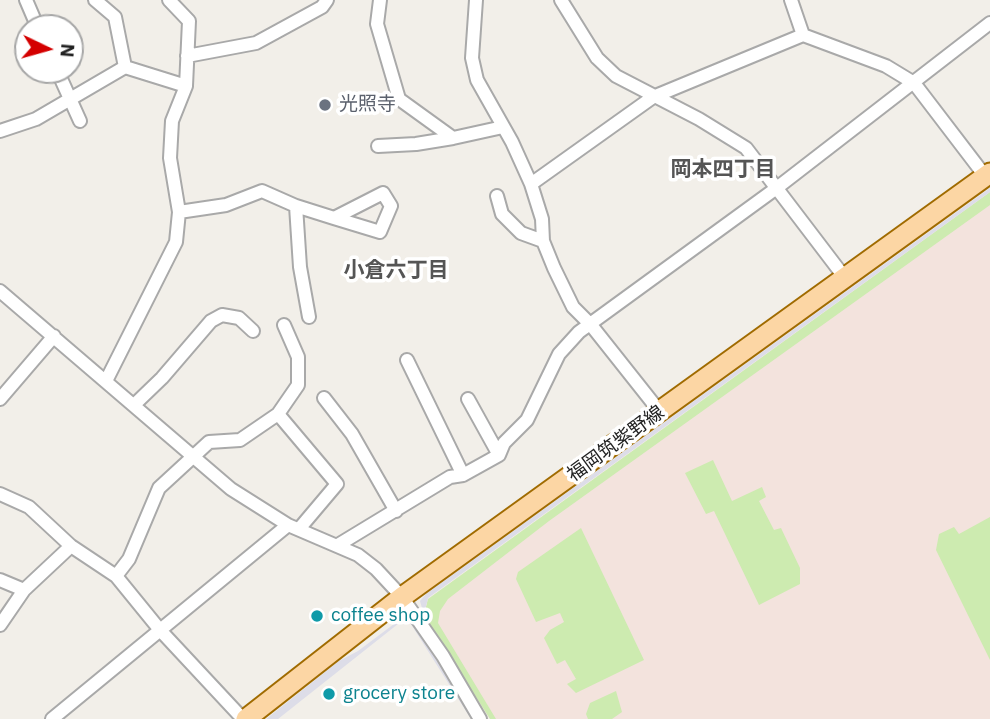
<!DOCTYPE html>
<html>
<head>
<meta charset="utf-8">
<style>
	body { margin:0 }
	#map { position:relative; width:990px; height:719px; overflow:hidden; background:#f2efe9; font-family:"IBM Plex Sans",sans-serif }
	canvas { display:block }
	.north { position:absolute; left:14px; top:14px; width:70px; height:70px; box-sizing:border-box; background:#fff; border:2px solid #a7a7a7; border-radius:50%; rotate:95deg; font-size:19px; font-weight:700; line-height:28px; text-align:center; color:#222 }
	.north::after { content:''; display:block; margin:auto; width:24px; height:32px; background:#d40000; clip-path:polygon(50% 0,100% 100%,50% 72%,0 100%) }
</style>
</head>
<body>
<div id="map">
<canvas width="990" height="719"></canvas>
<div class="north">N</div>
</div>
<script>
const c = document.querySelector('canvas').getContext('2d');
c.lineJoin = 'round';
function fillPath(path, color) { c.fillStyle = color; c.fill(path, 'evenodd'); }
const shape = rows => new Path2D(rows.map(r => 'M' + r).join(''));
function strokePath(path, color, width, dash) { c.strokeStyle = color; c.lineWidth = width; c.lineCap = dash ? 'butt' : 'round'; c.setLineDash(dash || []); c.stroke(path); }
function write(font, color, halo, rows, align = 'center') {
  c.font = font + ' "IBM Plex Sans","Noto Sans JP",sans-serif'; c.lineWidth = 7; c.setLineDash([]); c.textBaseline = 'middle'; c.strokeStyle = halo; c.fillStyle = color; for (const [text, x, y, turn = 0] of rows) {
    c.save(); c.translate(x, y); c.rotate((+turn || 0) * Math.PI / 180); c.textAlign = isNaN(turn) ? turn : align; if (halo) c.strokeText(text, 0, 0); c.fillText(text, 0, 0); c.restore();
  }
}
fillPath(shape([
	[990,192,990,719,490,719,424,615,428,599]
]), '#f3e3dd');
fillPath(shape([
	[990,192,990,205,549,521,448,599,440,611,438,623,496,719,490,719,424,615,428,599],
	[713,460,732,501,762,487,766,497,759,501,774,530,781,528,800,568,800,584,759,605,714,511,706,514,685,473],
	[990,517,990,660,936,550,939,534,954,527,959,534],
	[581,528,644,660,576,693,567,684,576,679,565,660,557,664,544,638,550,630,564,622,560,613,536,622,516,579,518,572],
	[616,691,622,712,612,719,588,719,586,714,590,703]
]), '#cdebb0');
fillPath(shape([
	[990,188,990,192,428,598,424,615,420,601,426,594],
	[406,615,411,618,475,719,471,719,409,621,403,620,278,719,266,719,339,661,358,651]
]), '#dddde8');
const minor = shape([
	[26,0,38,28],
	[95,0,115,17,125,67],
	[380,0,377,24,399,99,453,138,503,127],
	[476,0,472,58,477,80,512,142,531,184,542,219,543,241,554,268,573,307,591,325,660,412],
	[561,0,597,58,616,76,699,119,746,148,845,278],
	[791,0,803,35,886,66,914,83,985,176],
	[187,56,256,43,322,7,327,0],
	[57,70,80,121],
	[0,131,36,119,125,67,186,86],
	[378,146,416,144,453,138],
	[531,184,653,97,803,35],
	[497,196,502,214,521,233,543,241],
	[296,206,300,267,309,317],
	[179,212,226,205,262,191,296,206,334,218,380,232,391,206,383,193,334,218],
	[0,291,231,489,288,525,358,555,376,569,402,597,443,656,480,719],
	[407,360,463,475],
	[106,381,176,242,179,212,170,158,172,121,186,86,189,21,169,0],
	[324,398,352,434,396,511],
	[0,399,54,336],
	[468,399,499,455],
	[135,404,162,378,211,321,222,315,239,318,253,331],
	[278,414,337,484,299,529],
	[0,494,29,507,71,546,116,576,160,630,243,719],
	[338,545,450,477,463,475,499,455,504,443,527,420,559,354,579,332,778,187,990,23],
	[116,576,129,559,159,488,209,442,240,440,278,414,298,385,298,357,284,325],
	[0,580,24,590],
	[0,625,24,590,71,546],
	[52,719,288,525]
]);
const primary = shape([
	[246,719,402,597,990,173]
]);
strokePath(minor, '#a9a9a9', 16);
strokePath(primary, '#a06b00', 23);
strokePath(minor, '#fff', 12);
strokePath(primary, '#fcd6a4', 19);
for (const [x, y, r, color] of [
	[325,105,7,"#6b7280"],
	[317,616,7,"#0f9aa8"],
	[329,694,7,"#0f9aa8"]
]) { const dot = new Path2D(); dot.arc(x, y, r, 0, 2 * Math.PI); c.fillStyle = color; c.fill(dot); strokePath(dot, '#fff', 2.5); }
write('19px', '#5b616d', '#fff', [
	["光照寺",339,105]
], 'left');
write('19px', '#222', '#fff', [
	["福岡筑紫野線",616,444,-36]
]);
write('19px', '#0d838f', '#fff', [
	["coffee shop",331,616],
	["grocery store",343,694]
], 'left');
write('bold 21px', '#555', '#fff', [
	["岡本四丁目",723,170],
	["小倉六丁目",396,271]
]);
</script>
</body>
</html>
